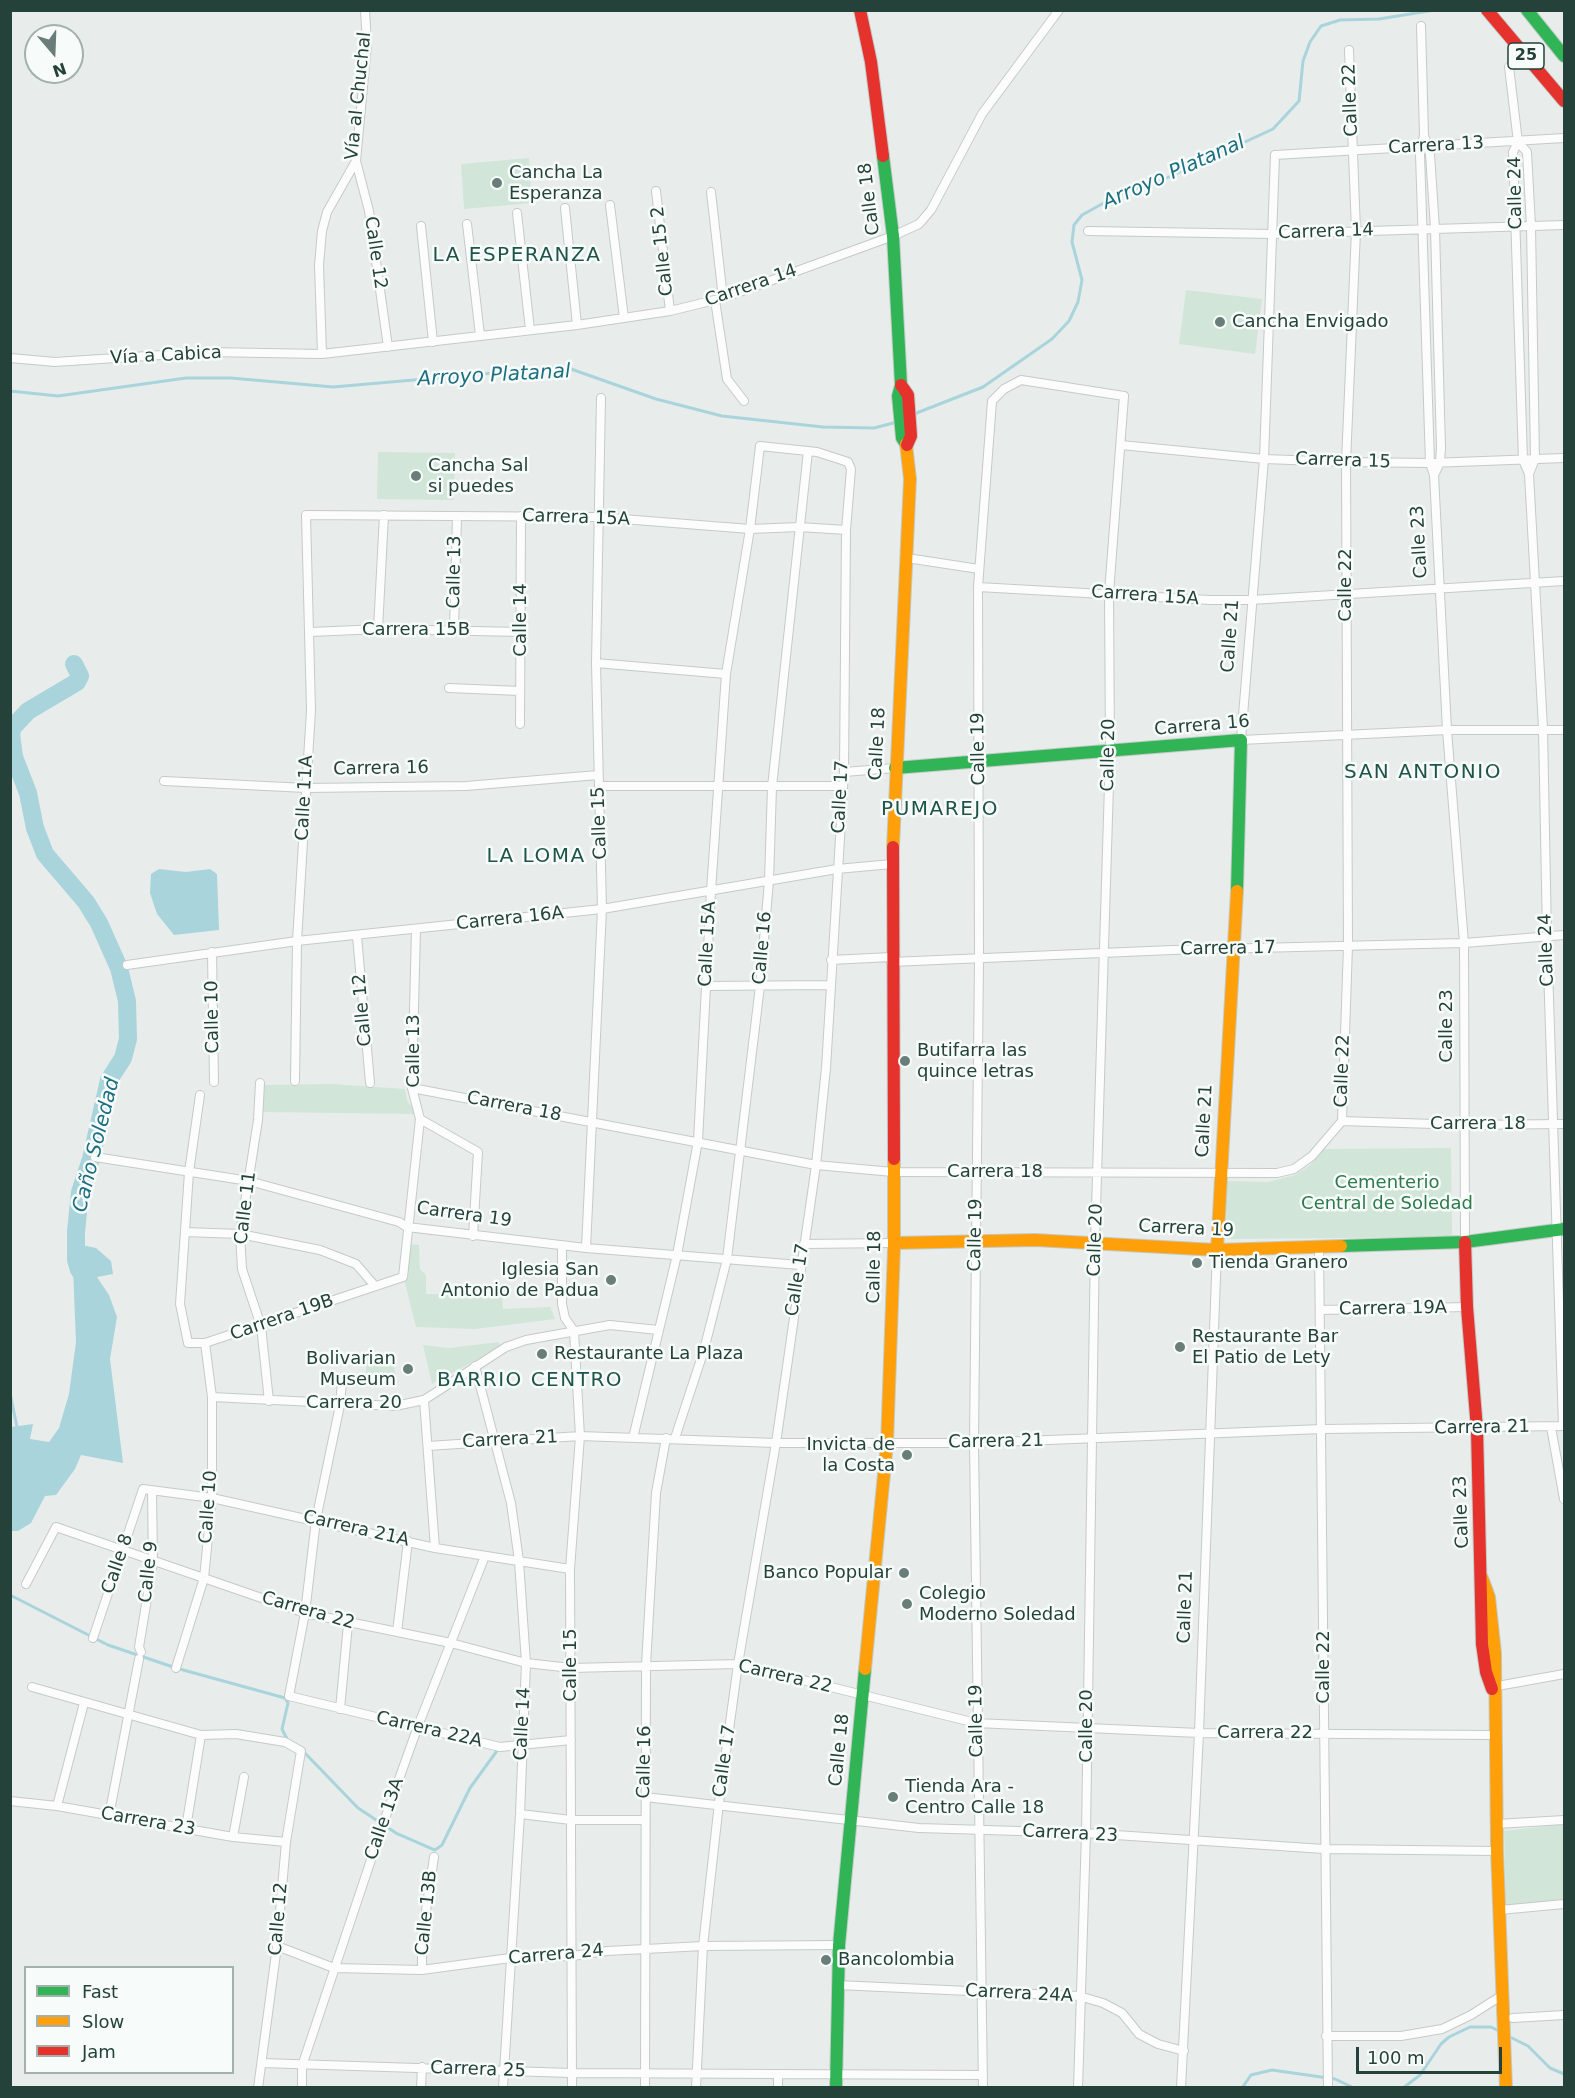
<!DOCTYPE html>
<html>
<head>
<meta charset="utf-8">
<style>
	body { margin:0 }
	#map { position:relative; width:1575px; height:2098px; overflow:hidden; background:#e8edeb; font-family:"DejaVu Sans",sans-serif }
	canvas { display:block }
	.frame { position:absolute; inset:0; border:12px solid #24423a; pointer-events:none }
	.legend { position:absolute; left:24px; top:1966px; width:210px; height:108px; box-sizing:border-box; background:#f7fbf9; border:2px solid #a3b1ad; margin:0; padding:8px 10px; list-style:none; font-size:18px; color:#24423a }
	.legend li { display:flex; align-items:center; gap:12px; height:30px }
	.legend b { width:30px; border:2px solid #a3b1ad }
	.north { position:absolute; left:24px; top:24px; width:60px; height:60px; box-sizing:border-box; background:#f7fbf9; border:2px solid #a3b1ad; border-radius:50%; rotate:161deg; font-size:16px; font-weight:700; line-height:24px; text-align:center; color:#24423a }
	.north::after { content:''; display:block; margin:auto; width:21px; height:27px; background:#697e78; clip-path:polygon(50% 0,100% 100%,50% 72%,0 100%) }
	.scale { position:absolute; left:1356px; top:2047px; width:146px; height:27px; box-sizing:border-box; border:3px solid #24423a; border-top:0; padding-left:8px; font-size:18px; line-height:21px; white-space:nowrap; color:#24423a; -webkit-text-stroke:4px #f7fbf9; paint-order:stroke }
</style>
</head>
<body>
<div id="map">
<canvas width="1575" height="2098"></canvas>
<div class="frame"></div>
<ul class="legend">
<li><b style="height:8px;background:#30b455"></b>Fast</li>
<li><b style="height:8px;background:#ff9f0a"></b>Slow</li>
<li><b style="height:8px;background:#e5322d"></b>Jam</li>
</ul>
<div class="north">N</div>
<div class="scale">100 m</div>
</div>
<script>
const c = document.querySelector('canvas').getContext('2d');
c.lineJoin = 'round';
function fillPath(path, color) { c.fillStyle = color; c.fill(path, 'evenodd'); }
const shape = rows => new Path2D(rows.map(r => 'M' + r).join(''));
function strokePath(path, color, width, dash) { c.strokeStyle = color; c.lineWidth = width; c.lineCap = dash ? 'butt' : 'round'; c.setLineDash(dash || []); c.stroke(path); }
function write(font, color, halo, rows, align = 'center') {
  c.font = font + ' "DejaVu Sans",sans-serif'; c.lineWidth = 5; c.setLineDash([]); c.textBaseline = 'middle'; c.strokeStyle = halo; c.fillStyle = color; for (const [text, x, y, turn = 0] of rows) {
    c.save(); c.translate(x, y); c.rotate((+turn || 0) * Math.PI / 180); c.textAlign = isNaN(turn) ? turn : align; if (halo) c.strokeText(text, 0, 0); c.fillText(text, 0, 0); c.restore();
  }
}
fillPath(shape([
	[529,158,532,203,464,209,461,164],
	[1186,290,1262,299,1255,354,1179,344],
	[378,452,455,453,454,500,377,499],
	[331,1084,405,1089,407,1101,414,1109,414,1114,263,1112,264,1085],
	[1451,1148,1452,1237,1225,1239,1227,1181,1268,1182,1295,1175,1309,1166,1324,1149],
	[407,1244,419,1245,420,1269,426,1275,426,1294,502,1295,503,1309,550,1307,555,1319,475,1329,416,1327,404,1279],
	[499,1342,500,1347,432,1384,423,1345,449,1348],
	[391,1354,398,1383,365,1386,367,1358],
	[1564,1824,1564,1900,1506,1905,1504,1831]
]), '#d1e6d8');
fillPath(shape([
	[159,869,186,872,210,869,217,874,219,930,174,935,157,914,150,893,151,874],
	[72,1243,96,1248,111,1261,113,1274,97,1277,109,1295,117,1317,110,1359,123,1463,81,1455,75,1469,56,1495,45,1496,31,1523,18,1531,11,1531,11,1427,33,1424,30,1439,49,1442,59,1428,69,1394,76,1342]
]), '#a9d4db');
strokePath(shape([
	[10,391,58,396,186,378,231,378,333,387,552,368,571,369,656,399,722,416,823,427,874,428,897,422],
	[914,414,983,387,1052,339,1069,321,1078,302,1082,280,1072,242,1074,225,1082,215,1120,194,1158,182,1273,129,1299,101,1303,61,1310,42,1321,26,1340,20,1379,19,1435,10],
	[10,1393,17,1427],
	[10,1595,108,1645,176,1668,285,1698,288,1703,282,1729,287,1739],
	[302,1750,358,1808,396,1833,435,1850,442,1845,470,1788,499,1748],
	[1508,2036,1528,2046,1550,2068,1564,2074],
	[1242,2088,1251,2075,1272,2070,1335,2079,1354,2088],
	[1403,2088,1420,2075,1441,2044,1449,2037,1470,2027,1491,2027,1499,2031]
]), '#a9d4db', 3);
strokePath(shape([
	[74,664,80,676,77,682,28,711,13,727,11,734,14,757,28,793,35,828,45,854,86,902,99,923,119,968,127,1001,128,1039,123,1058,109,1080,91,1159,80,1192,76,1232,76,1260,79,1270]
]), '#a9d4db', 18);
const street = shape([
	[1421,26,1424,135,1430,154,1435,229,1441,448,1440,463,1434,475],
	[1509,67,1518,142],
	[1424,135,1420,154,1430,463,1434,475,1447,730,1464,943,1465,1242],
	[1564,138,1275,155,1264,459,1241,740,1447,730,1564,730],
	[1518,142,1513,152,1523,460,1529,474,1543,728,1547,937,1563,1426],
	[1518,142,1527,152,1531,226,1535,459,1529,474],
	[356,161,369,211,388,347],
	[656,191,670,311],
	[711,192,723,298],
	[610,205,624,318],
	[565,208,577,325],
	[517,213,530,330],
	[467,224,480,335],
	[421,226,433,342],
	[1088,231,1272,234,1564,225],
	[715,300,727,379,744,401],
	[322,354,319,265,322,231,327,212,356,161,367,44,365,10],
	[10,358,55,362,208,352,322,354,577,325,670,311,723,298,893,236,919,224,931,210,982,114,1059,10],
	[1121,445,1264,459,1346,462,1430,463,1564,458],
	[907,558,979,569],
	[978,587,1210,600,1251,600,1564,581],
	[378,629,384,515],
	[454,629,457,516],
	[311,632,378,629,521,632],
	[596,663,726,674],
	[449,688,520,691],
	[520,724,521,516],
	[844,772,895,768],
	[164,781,306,788,466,786,598,775],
	[601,786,842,786],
	[357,936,370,1083],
	[212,952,214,1082],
	[831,960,891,957],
	[891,962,1172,950,1464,943,1564,935],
	[127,965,297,941,602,909,837,869,892,864],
	[706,986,830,985],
	[295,1081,297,941,311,710,306,515,597,517,750,529,799,527,846,530],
	[260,1083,258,1120,240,1234,242,1269,261,1326,269,1401],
	[412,1088,816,1165,893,1172,1277,1173,1294,1169,1312,1156,1342,1121,1464,1125,1564,1124],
	[200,1095,189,1172,180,1304,188,1343,205,1343,403,1277,420,1119,412,1088,416,930],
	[420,1119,478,1152,473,1236],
	[1342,1121,1348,946,1346,462,1356,231,1349,50],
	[95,1157,249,1181,399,1222,407,1227,586,1248,800,1265],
	[185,1232,240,1234,320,1250,356,1264,375,1286],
	[804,1244,894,1243],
	[562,1245,562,1304,565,1318,574,1331,580,1436,570,1569,572,2088],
	[1319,1247,1328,2088],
	[586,1248,602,909,596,663,601,398],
	[1320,1310,1467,1307],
	[475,1366,511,1503,519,1561,526,1663,520,1814,503,2088],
	[342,1381,340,1405,316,1520,305,1613,289,1696,500,1747,571,1740],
	[212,1397,395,1406,424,1400,506,1347,526,1340,610,1325,658,1330],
	[424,1400,435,1548],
	[1551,1427,1564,1499],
	[633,1438,677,1255,698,1141,711,891,726,674,750,529,760,446,817,452,848,462,851,469,846,530,844,772,826,1068,816,1165,776,1443,738,1664,719,1803,703,1946,696,2088],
	[675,1438,704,1350,727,1259,760,986,769,881,772,787,808,451],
	[428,1446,580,1436,776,1443,974,1443,1322,1429,1564,1426],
	[26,1584,56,1527,305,1613,451,1643,526,1663,571,1668,738,1664,976,1723,1199,1733,1495,1735],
	[397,1632,408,1541],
	[93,1638,143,1489,212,1498,435,1548,570,1569],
	[141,1652,139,1647,153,1562,152,1491],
	[176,1668,204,1578,212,1498,212,1397,205,1343],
	[32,1687,201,1735,236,1734,285,1742,301,1751,286,1842,277,1946,258,2088],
	[1492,1687,1564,1674],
	[340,1709,348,1624],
	[645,1797,919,1828,1086,1833,1324,1849,1497,1851],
	[10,1801,57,1806,233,1837,286,1842],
	[57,1806,84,1703],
	[520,1814,571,1820,644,1820],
	[109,1816,139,1659],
	[1497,1824,1564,1820],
	[186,1828,201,1735],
	[233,1837,244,1777],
	[1500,1910,1564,1904],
	[277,1946,334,1968,422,1970,510,1958,572,1956,607,1951,703,1946,839,1945],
	[422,1970,422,1938,434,1857],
	[837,1985,1079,1996,1103,2003,1122,2013,1139,2034,1158,2044,1184,2051],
	[1513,2018,1564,2015],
	[1326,2036,1401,2036,1442,2029,1471,2015,1504,1994],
	[262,2063,571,2073,983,2075],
	[302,2088,302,2066,383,1824,418,1726,485,1556],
	[421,2088,422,2067],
	[645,2088,646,1665,656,1493,666,1438],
	[778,2088,778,2075],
	[983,2088,974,1443,979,959,978,587,992,401,1004,389,1021,380,1124,396,1109,593,1110,752,1095,1241,1086,1833,1078,2088],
	[1181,2088,1199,1733,1217,1250]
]);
const fast = shape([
	[1527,10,1564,56],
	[883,156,893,236,901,385,898,396,902,438,906,444],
	[895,768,1241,740,1237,891],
	[1341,1246,1465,1242,1564,1229],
	[836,2088,839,1945,865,1669]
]);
const slow = shape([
	[893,847,910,479,906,444],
	[894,1243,1035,1240,1217,1250,1341,1246],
	[1217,1250,1237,891],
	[1482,1578,1489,1597,1495,1653,1497,1851,1506,2088],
	[865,1669,887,1443,894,1248,894,1159]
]);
const jam = shape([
	[860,10,871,62,883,156],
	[1487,10,1564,101],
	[901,385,908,395,911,436,907,445],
	[893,847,894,1159],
	[1465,1242,1467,1307,1477,1429,1482,1644,1486,1672,1492,1689]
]);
strokePath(street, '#c5cac8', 10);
strokePath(fast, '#c3cbc8', 14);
strokePath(slow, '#c3cbc8', 14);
strokePath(jam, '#c3cbc8', 14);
strokePath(street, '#fcfcfc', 8);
strokePath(fast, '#30b455', 12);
strokePath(slow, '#ff9f0a', 12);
strokePath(jam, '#e5322d', 12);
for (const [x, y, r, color] of [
	[497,183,6,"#697e78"],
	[1220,322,6,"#697e78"],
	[416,476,6,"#697e78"],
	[905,1061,6,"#697e78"],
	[1197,1263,6,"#697e78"],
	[611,1280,6,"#697e78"],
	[1180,1347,6,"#697e78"],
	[542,1354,6,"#697e78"],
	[408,1369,6,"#697e78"],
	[907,1455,6,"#697e78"],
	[904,1573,6,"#697e78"],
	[907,1604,6,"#697e78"],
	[893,1797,6,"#697e78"],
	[826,1960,6,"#697e78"]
]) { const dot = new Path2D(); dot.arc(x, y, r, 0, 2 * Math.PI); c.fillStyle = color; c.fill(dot); strokePath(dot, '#f7fbf9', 2); }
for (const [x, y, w] of [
	[1526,56,36]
]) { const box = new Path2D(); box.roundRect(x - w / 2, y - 13, w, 26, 4.5); c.fillStyle = '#f7fbf9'; c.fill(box); strokePath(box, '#24423a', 1.5); }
write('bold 16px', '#24423a', null, [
	["25",1526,56]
]);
write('18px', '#24423a', '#f7fbf9', [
	["Vía al Chuchal",359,96,-84],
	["Calle 22",1351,100,-92],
	["Carrera 13",1436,146,-3],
	["Calle 24",1516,193,-91],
	["Calle 18",870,199,-97],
	["Carrera 14",1326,232,-2],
	["Calle 15 2",663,251,-96],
	["Calle 12",375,253,82],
	["Carrera 14",751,286,-19],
	["Vía a Cabica",166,356,-3],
	["Carrera 15",1343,461,2],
	["Carrera 15A",576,518,2],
	["Calle 23",1420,542,-93],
	["Calle 13",455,572,-89],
	["Calle 22",1346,585,-90],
	["Carrera 15A",1145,596,4],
	["Calle 14",521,620,-90],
	["Carrera 15B",416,630],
	["Calle 21",1231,636,-86],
	["Carrera 16",1202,726,-5],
	["Calle 18",878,744,-87],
	["Calle 19",979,749,-91],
	["Calle 20",1109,755,-89],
	["Carrera 16",381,769,-1],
	["Calle 17",841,797,-87],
	["Calle 11A",305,798,-87],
	["Calle 15",600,823,-92],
	["Carrera 16A",510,919,-6],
	["Calle 15A",708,944,-87],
	["Calle 16",763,948,-85],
	["Carrera 17",1228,949,-1],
	["Calle 24",1547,950,-92],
	["Calle 12",363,1010,-95],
	["Calle 10",213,1017,-91],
	["Calle 23",1447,1026,-90],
	["Calle 13",414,1051,-90],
	["Calle 22",1343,1071,-88],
	["Carrera 18",514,1107,11],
	["Calle 21",1205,1121,-87],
	["Carrera 18",1478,1124],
	["Carrera 18",995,1172],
	["Calle 11",246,1208,-83],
	["Carrera 19",464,1215,8],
	["Carrera 19",1186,1229,3],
	["Calle 19",976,1235,-89],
	["Calle 20",1096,1240,-88],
	["Calle 18",875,1267,-89],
	["Calle 17",798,1280,-81],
	["Carrera 19A",1393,1309,-1],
	["Carrera 19B",282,1318,-19],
	["Carrera 20",354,1403],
	["Carrera 21",1482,1428,-1],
	["Carrera 21",510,1440,-3],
	["Carrera 21",996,1442,-1],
	["Calle 10",209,1507,-86],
	["Calle 23",1462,1512,-92],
	["Carrera 21A",356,1529,13],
	["Calle 8",118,1564,-71],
	["Calle 9",149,1572,-84],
	["Calle 21",1186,1607,-88],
	["Carrera 22",308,1611,16],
	["Calle 15",571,1665,-90],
	["Calle 22",1324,1667,-90],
	["Carrera 22",785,1677,13],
	["Calle 19",977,1721,-91],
	["Calle 14",523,1724,-87],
	["Calle 20",1087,1726,-90],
	["Carrera 22A",429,1730,13],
	["Carrera 22",1265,1733],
	["Calle 18",840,1750,-84],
	["Calle 17",725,1761,-82],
	["Calle 16",645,1762,-89],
	["Calle 13A",385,1819,-71],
	["Carrera 23",148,1822,10],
	["Carrera 23",1070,1834,3],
	["Calle 13B",427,1913,-84],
	["Calle 12",279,1919,-85],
	["Carrera 24",556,1955,-5],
	["Carrera 24A",1019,1994,3],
	["Carrera 25",478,2070,2]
]);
write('18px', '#24423a', '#f7fbf9', [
	["Cancha La",509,173],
	["Esperanza",509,194],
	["Cancha Envigado",1232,322],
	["Cancha Sal",428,466],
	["si puedes",428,487],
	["Butifarra las",917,1051],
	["quince letras",917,1072],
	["Tienda Granero",1209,1263],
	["Iglesia San",599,1270,"right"],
	["Antonio de Padua",599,1291,"right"],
	["Restaurante Bar",1192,1337],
	["El Patio de Lety",1192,1358],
	["Restaurante La Plaza",554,1354],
	["Bolivarian",396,1359,"right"],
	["Museum",396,1380,"right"],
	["Invicta de",895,1445,"right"],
	["la Costa",895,1466,"right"],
	["Banco Popular",892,1573,"right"],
	["Colegio",919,1594],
	["Moderno Soledad",919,1615],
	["Tienda Ara -",905,1787],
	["Centro Calle 18",905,1808],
	["Bancolombia",838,1960]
], 'left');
write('18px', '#2d7a4b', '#f7fbf9', [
	["Cementerio",1387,1183],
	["Central de Soledad",1387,1204]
]);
write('italic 20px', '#1c6f80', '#f7fbf9', [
	["Arroyo Platanal",1174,173,-24],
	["Arroyo Platanal",494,376,-3],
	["Caño Soledad",97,1145,-76]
]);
c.letterSpacing = '1.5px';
write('20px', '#1f5548', '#f7fbf9', [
	["LA ESPERANZA",517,256],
	["SAN ANTONIO",1423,773],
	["PUMAREJO",940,810],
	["LA LOMA",536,857],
	["BARRIO CENTRO",530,1381]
]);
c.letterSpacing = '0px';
</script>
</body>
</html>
